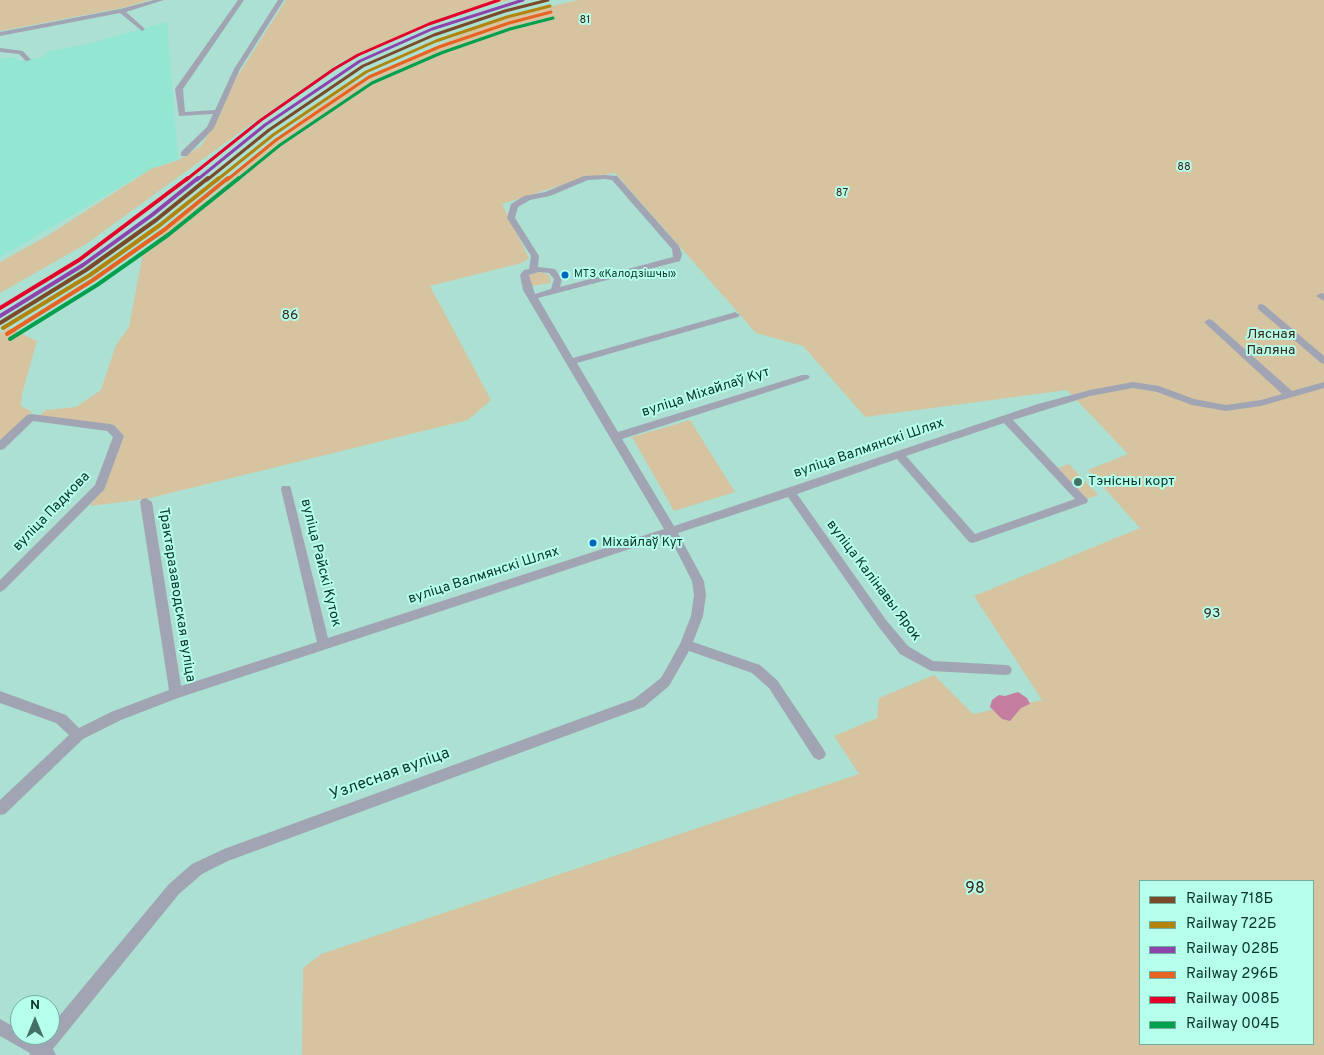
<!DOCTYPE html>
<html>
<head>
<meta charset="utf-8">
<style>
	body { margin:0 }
	#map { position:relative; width:1324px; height:1055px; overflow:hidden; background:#ace0d2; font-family:Overpass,sans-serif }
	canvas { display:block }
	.legend { position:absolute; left:1139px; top:880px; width:175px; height:165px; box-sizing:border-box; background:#b5ffeb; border:1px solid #71ae9f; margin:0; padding:6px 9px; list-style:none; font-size:15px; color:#0b352c }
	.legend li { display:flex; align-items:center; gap:10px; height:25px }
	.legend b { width:25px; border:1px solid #71ae9f }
	.north { position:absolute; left:10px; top:995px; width:50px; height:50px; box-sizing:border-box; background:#b5ffeb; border:1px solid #71ae9f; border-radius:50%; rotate:0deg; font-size:14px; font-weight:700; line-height:20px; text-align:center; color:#0b352c }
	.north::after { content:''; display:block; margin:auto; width:18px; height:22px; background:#437166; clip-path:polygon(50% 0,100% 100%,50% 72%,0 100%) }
</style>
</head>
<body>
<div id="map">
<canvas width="1324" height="1055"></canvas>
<ul class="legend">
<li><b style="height:6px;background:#7a4b2a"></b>Railway 718Б</li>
<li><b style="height:6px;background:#b0840d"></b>Railway 722Б</li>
<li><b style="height:6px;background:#8e44ad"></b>Railway 028Б</li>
<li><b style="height:6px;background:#e66322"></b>Railway 296Б</li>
<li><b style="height:6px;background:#e4002b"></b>Railway 008Б</li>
<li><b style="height:6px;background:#01a04f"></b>Railway 004Б</li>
</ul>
<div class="north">N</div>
</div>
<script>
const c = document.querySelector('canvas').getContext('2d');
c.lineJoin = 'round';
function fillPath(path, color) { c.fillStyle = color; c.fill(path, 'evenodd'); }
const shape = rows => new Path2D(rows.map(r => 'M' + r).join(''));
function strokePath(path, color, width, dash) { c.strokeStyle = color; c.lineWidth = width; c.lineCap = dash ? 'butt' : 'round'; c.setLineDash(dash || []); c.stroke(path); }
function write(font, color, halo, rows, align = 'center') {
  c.font = font + ' Overpass,sans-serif'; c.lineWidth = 4; c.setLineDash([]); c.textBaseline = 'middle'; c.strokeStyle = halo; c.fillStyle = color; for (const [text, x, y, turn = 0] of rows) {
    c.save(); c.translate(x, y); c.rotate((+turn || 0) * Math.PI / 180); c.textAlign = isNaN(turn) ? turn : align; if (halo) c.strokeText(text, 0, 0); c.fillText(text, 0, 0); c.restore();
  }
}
fillPath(shape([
	[167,22,178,159,151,169,0,257,0,59,13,57,20,61,45,57,45,52,91,43]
]), '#93e6d1');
fillPath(shape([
	[0,0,150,0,122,8,0,31],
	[286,0,510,0,446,16,342,61,247,127,86,244,0,293,0,262,47,236,151,169,179,160,201,146,220,115,233,83],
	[578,0,1324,0,1324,1055,302,1055,303,968,321,954,859,774,834,736,877,718,879,698,934,675,973,714,1042,700,974,596,1140,528,1088,470,1128,454,1067,390,865,417,803,346,756,333,615,173,584,178,502,204,529,258,522,263,430,286,491,400,468,420,146,499,90,506,104,487,124,436,114,425,39,416,46,410,76,407,101,390,116,345,129,327,143,253,173,224,213,195,299,121,349,86,480,26,509,16],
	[1140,881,1313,881,1313,1044,1140,1044],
	[541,272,549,275,551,283,532,286,529,276,534,273],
	[9,328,37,341,22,394,21,406,32,412,0,440,0,333],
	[690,420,735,492,674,511,632,437],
	[1069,464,1098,495,1087,499,1058,468]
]), '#d6c4a0');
fillPath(shape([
	[1018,692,1027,698,1030,704,1021,708,1010,721,1002,719,990,707,992,700,999,695,1005,696]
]), '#c57ea0');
fillPath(shape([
	[154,0,164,0,126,12,144,28,145,29,142,31,120,13,0,36,0,32,120,9,154,0],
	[238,0,244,0,183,89,185,112,215,110,234,69,278,0,284,0,240,69,214,128,187,156,181,156,181,152,207,127,213,114,179,116,175,89,238,0],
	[0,48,23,51,31,60,26,61,19,54,0,52,0,48],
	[605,175,617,176,679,246,682,254,680,261,538,298,573,358,732,313,735,312,740,315,738,317,577,363,618,432,802,375,808,375,810,377,808,379,622,439,674,526,1038,404,1090,390,1133,382,1159,386,1194,399,1226,405,1261,400,1282,394,1206,324,1204,322,1209,319,1212,320,1292,391,1324,382,1324,388,1261,406,1226,411,1192,405,1157,392,1133,388,1090,396,1013,420,1088,500,1087,503,973,543,969,542,897,459,797,494,886,620,908,646,933,661,1006,665,1010,666,1012,670,1010,674,1006,675,931,671,900,654,878,626,788,497,678,533,704,581,706,595,703,616,693,642,760,665,777,680,824,750,826,754,824,758,819,760,814,758,769,688,752,673,689,651,669,686,644,707,228,861,202,874,179,894,53,1049,56,1055,29,1055,30,1053,0,1036,0,1019,20,1030,20,1035,29,1035,39,1040,43,1035,50,1035,50,1027,169,884,192,864,224,849,634,699,661,678,680,644,691,616,694,595,692,581,669,536,178,698,121,720,83,739,5,814,0,815,0,800,69,735,56,723,0,703,0,691,66,715,79,728,111,712,169,690,140,502,142,499,146,498,152,502,181,686,317,642,281,489,282,486,290,486,291,489,328,638,664,529,523,290,520,275,524,270,529,269,531,256,507,218,511,204,524,196,545,192,584,176,605,175],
	[605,179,612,180,672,249,673,257,560,287,562,279,555,269,538,267,539,256,515,218,518,207,530,200,550,196,588,180,605,179],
	[539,272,549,273,554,279,551,289,535,294,529,275,539,272],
	[1004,423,1075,499,975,534,906,456,1004,423],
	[1321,293,1324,294,1324,301,1316,296,1321,293],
	[1261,304,1264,305,1324,356,1324,364,1321,363,1258,309,1258,305,1261,304],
	[31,414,110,424,114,425,124,436,104,490,4,590,0,592,0,580,95,485,113,437,107,431,33,421,4,449,0,450,0,440,27,415,31,414]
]), '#a1a5b3');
strokePath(shape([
	[207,180,269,130,363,66,434,35,505,11,548,0]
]), '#7a4b2a', 3);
strokePath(shape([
	[0,323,86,270,156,220,208,178]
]), '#7a4b2a', 4);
strokePath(shape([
	[217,180,273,135,366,72,436,41,507,17,550,6]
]), '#b0840d', 3);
strokePath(shape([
	[3,328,90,275,160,225,219,178]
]), '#b0840d', 4);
strokePath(shape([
	[197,180,265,125,360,61,432,29,523,0]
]), '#8e44ad', 3);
strokePath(shape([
	[0,316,83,265,152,215,198,178]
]), '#8e44ad', 4);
strokePath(shape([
	[227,180,276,140,369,77,439,47,509,23,551,12]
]), '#e66322', 3);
strokePath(shape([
	[7,334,93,280,164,230,228,178]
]), '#e66322', 4);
strokePath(shape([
	[186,180,261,120,334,69,358,55,429,24,499,0]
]), '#e4002b', 3);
strokePath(shape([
	[0,308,79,260,188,178]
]), '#e4002b', 4);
strokePath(shape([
	[237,180,280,145,372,83,441,53,510,29,553,18]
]), '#01a04f', 3);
strokePath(shape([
	[10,339,97,285,168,235,239,178]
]), '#01a04f', 4);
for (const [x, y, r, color] of [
	[565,275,4.5,"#0065bd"],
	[1078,482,5,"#437166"],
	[593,543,4.5,"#0065bd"]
]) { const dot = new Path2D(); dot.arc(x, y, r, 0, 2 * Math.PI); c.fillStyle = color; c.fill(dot); strokePath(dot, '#b5ffeb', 2); }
write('11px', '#3a2617', '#b5ffeb', [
	["81",585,21],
	["88",1184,168],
	["87",842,194]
]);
write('11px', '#0b352c', '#b5ffeb', [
	["МТЗ «Калодзішчы»",574,275]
], 'left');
write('13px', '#0b352c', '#b5ffeb', [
	["Міхайлаў Кут",602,543]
], 'left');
write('14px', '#3a2617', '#b5ffeb', [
	["86",290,316],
	["Лясная",1271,335],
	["Паляна",1271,351],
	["93",1212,614]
]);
write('14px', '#0b352c', '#b5ffeb', [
	["вуліца Міхайлаў Кут",706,393,-18],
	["вуліца Валмянскі Шлях",869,449,-19],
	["вуліца Падкова",52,512,-46],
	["вуліца Райскі Куток",320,563,76],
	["вуліца Валмянскі Шлях",484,576,-18],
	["вуліца Калінавы Ярок",873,581,53],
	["Трактаразаводская вуліца",176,595,81]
]);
write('14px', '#0b352c', '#b5ffeb', [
	["Тэнісны корт",1088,482]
], 'left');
write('16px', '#0b352c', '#b5ffeb', [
	["Узлесная вуліца",390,775,-20]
]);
write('16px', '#3a2617', '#b5ffeb', [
	["98",975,890]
]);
</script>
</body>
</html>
